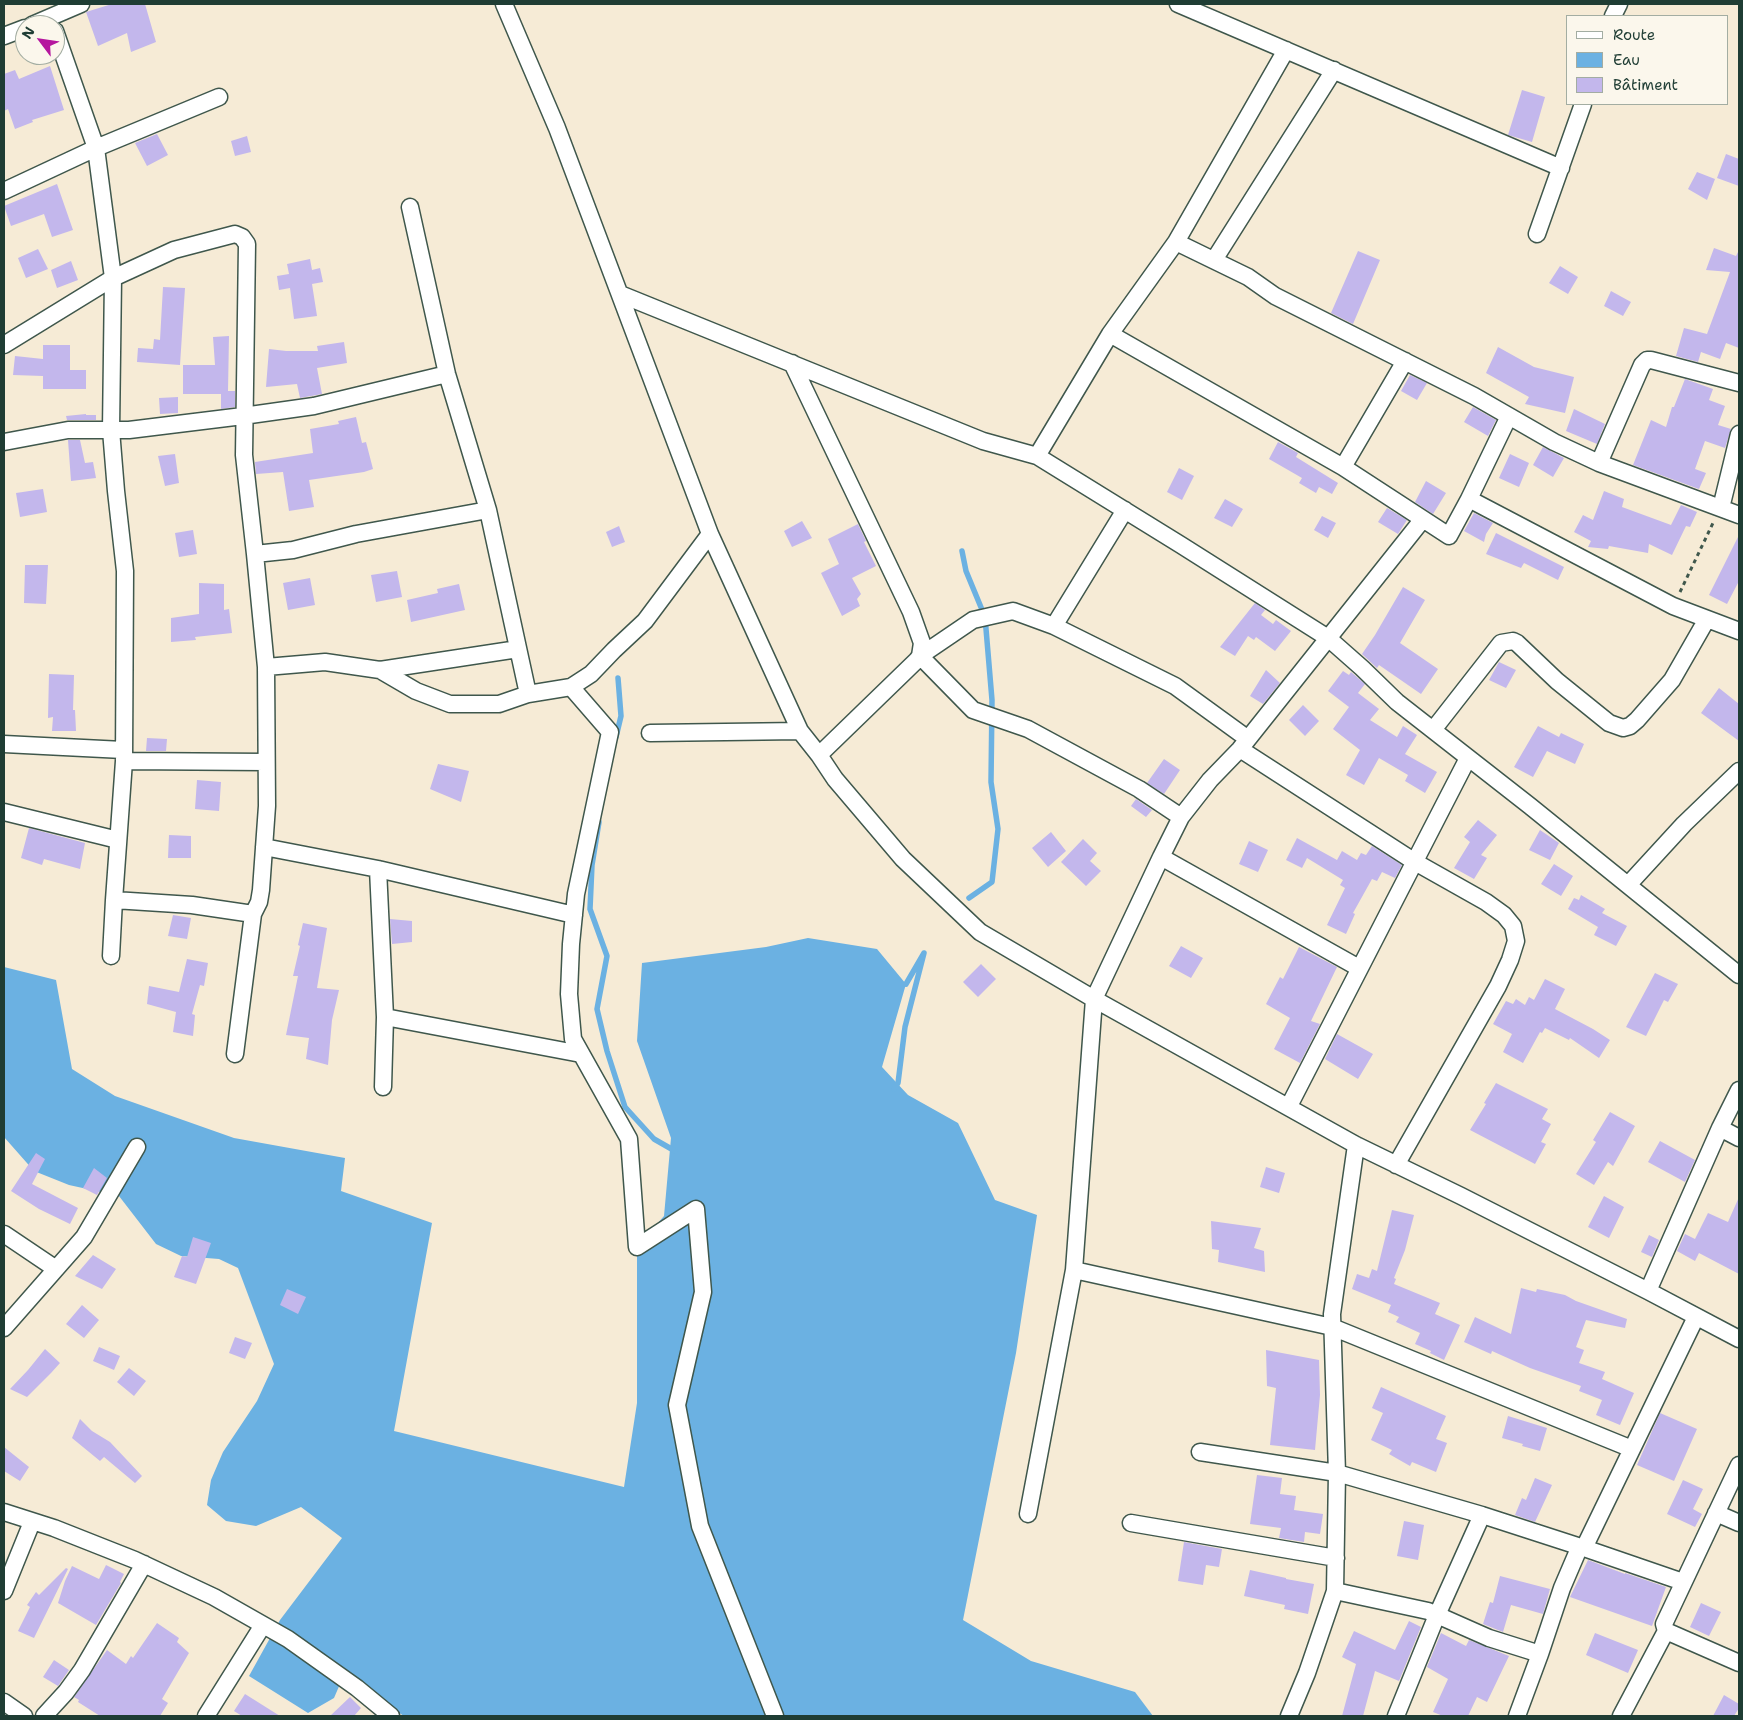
<!DOCTYPE html>
<html>
<head>
<meta charset="utf-8">
<style>
	body { margin:0 }
	#map { position:relative; width:1743px; height:1720px; overflow:hidden; background:#f6ebd6; font-family:"Shantell Sans",sans-serif }
	canvas { display:block }
	.frame { position:absolute; inset:0; border:5px solid #1f3d34; pointer-events:none }
	.legend { position:absolute; left:1566px; top:15px; width:162px; height:90px; box-sizing:border-box; background:#fbf7ec; border:1px solid #a3ada2; margin:0; padding:6px 9px; list-style:none; font-size:15px; color:#1f3d34 }
	.legend li { display:flex; align-items:center; gap:10px; height:25px }
	.legend b { width:25px; border:1px solid #a3ada2 }
	.north { position:absolute; left:15px; top:15px; width:50px; height:50px; box-sizing:border-box; background:#fbf7ec; border:1px solid #a3ada2; border-radius:50%; rotate:301deg; font-size:14px; font-weight:700; line-height:20px; text-align:center; color:#1f3d34 }
	.north::after { content:''; display:block; margin:auto; width:18px; height:22px; background:#b5179e; clip-path:polygon(50% 0,100% 100%,50% 72%,0 100%) }
</style>
</head>
<body>
<div id="map">
<canvas width="1743" height="1720"></canvas>
<div class="frame"></div>
<ul class="legend">
<li><b style="height:6px;background:#fff"></b>Route</li>
<li><b style="height:14px;background:#6bb1e2"></b>Eau</li>
<li><b style="height:14px;background:#c3b7ec"></b>Bâtiment</li>
</ul>
<div class="north">N</div>
</div>
<script>
const c = document.querySelector('canvas').getContext('2d');
c.lineJoin = 'round';
function fillPath(path, color) { c.fillStyle = color; c.fill(path, 'evenodd'); }
const shape = rows => new Path2D(rows.map(r => 'M' + r).join(''));
function strokePath(path, color, width, dash) { c.strokeStyle = color; c.lineWidth = width; c.lineCap = dash ? 'butt' : 'round'; c.setLineDash(dash || []); c.stroke(path); }
fillPath(shape([
	[808,938,877,949,906,984,882,1067,908,1095,958,1123,995,1200,1037,1215,1016,1353,963,1620,1031,1661,1135,1692,1153,1716,404,1716,343,1677,334,1698,308,1713,249,1676,280,1620,342,1538,301,1507,256,1526,226,1521,207,1505,211,1480,223,1452,257,1401,274,1364,238,1268,219,1259,181,1256,156,1244,119,1196,69,1185,34,1171,4,1137,4,967,56,980,72,1069,115,1096,234,1138,345,1158,341,1191,432,1223,394,1431,624,1487,637,1403,637,1247,664,1216,671,1138,637,1041,642,963,766,947]
]), '#6bb1e2');
strokePath(shape([
	[962,551,966,571,985,617,992,700,991,782,998,829,992,882,969,898],
	[616,737,621,716,618,678],
	[599,822,592,865,590,909,607,956,597,1009,607,1051,625,1107,654,1139,675,1151],
	[894,1089,898,1083,905,1027,924,953,906,984]
]), '#6bb1e2', 5.5);
fillPath(shape([
	[112,4,145,4,156,42,131,52,127,33,98,46,86,12],
	[50,66,64,110,32,120,33,122,15,129,8,109,4,111,4,74,15,70,19,79],
	[1522,90,1545,97,1532,142,1508,135],
	[157,134,168,155,147,166,135,143],
	[247,136,251,152,235,156,231,141],
	[1726,154,1739,159,1739,186,1717,178],
	[1697,172,1715,179,1707,200,1688,189],
	[57,184,73,230,52,237,44,214,11,226,4,206],
	[1714,248,1736,256,1738,252,1739,252,1739,348,1726,343,1720,359,1701,352,1698,362,1676,356,1684,328,1707,334,1730,272,1706,270],
	[38,249,48,269,26,278,18,258],
	[1358,251,1380,260,1353,324,1331,313],
	[310,259,312,270,320,268,323,282,312,284,317,316,294,319,290,288,279,290,277,276,289,274,287,264],
	[71,261,78,280,57,288,51,270],
	[1560,266,1578,277,1568,294,1549,283],
	[163,287,185,288,180,365,137,362,138,348,153,349,154,339,160,340],
	[1611,291,1631,302,1623,316,1604,306],
	[229,336,228,391,235,391,235,407,221,409,221,394,183,394,183,365,215,365,213,337],
	[344,342,347,363,317,368,322,394,300,398,297,384,266,387,269,349,286,351,318,351,317,346],
	[43,345,70,345,70,370,86,370,86,389,43,389,43,376,13,375,15,356,43,359],
	[1498,347,1534,367,1574,377,1565,413,1525,404,1529,397,1486,373],
	[1410,375,1427,383,1417,400,1401,391],
	[1685,379,1713,389,1709,400,1725,406,1718,425,1731,429,1725,448,1705,441,1695,469,1706,473,1699,489,1633,465,1651,420,1666,427,1672,407,1674,407],
	[178,397,178,413,160,414,159,398],
	[1473,407,1496,420,1488,436,1464,422],
	[1574,409,1605,424,1597,444,1566,431],
	[86,414,86,415,96,415,96,420,67,420,66,416],
	[356,417,362,443,366,442,373,469,364,472,309,480,314,507,289,511,283,472,256,474,255,462,313,453,310,429,339,424,338,421],
	[68,440,80,440,85,463,93,462,96,478,71,481],
	[1278,442,1298,453,1296,457,1338,483,1332,494,1319,487,1316,493,1299,483,1302,478,1269,459],
	[1543,447,1564,458,1553,477,1533,465],
	[175,454,179,483,165,486,158,456],
	[1510,454,1529,463,1519,487,1499,478],
	[1179,468,1194,476,1182,500,1167,492],
	[1426,481,1446,493,1433,514,1415,502],
	[43,489,47,512,20,517,16,493],
	[1604,491,1624,499,1622,507,1671,525,1681,505,1697,512,1690,527,1686,526,1672,555,1649,544,1648,553,1609,546,1608,549,1588,547,1591,541,1574,532,1583,515,1593,520],
	[1225,499,1243,509,1232,527,1214,518],
	[1387,508,1407,520,1398,534,1378,522],
	[1474,513,1493,523,1486,534,1484,542,1464,531],
	[1322,516,1336,523,1328,538,1314,530],
	[802,521,812,538,792,547,784,531],
	[858,524,866,541,864,542,876,566,852,578,861,594,857,599,860,606,842,616,821,573,839,564,828,539],
	[619,526,625,542,612,547,606,532],
	[193,530,197,554,179,557,175,533],
	[1496,533,1564,567,1558,580,1524,563,1521,568,1486,554],
	[1739,535,1739,581,1727,604,1709,595],
	[25,565,48,565,46,604,24,603],
	[397,571,402,597,376,602,371,575],
	[310,578,315,605,288,610,283,583],
	[199,583,224,584,224,610,229,609,232,633,195,637,196,640,171,642,171,618,199,614],
	[459,584,465,610,411,622,407,600,438,593,437,589],
	[1403,587,1425,600,1400,643,1438,669,1421,694,1379,665,1377,668,1362,654,1375,635],
	[1255,603,1265,610,1261,615,1273,624,1276,620,1291,631,1275,651,1256,637,1254,640,1248,636,1235,656,1220,647],
	[1499,662,1516,670,1506,688,1489,680],
	[1266,670,1280,683,1263,704,1250,696],
	[1343,671,1349,675,1351,672,1365,684,1358,693,1379,709,1370,720,1397,737,1403,726,1417,735,1405,754,1437,772,1425,793,1405,781,1408,775,1379,758,1364,785,1346,775,1360,750,1333,729,1349,707,1328,691],
	[49,674,74,675,73,710,75,710,76,731,52,731,53,717,48,718],
	[1719,688,1739,704,1739,741,1701,713],
	[1303,705,1319,721,1305,736,1289,720],
	[1538,726,1559,737,1561,733,1584,744,1575,764,1547,751,1533,777,1514,767],
	[147,738,167,739,166,751,146,751],
	[1164,759,1180,770,1164,794,1147,783],
	[438,764,469,771,461,802,430,789],
	[197,780,221,782,219,811,195,809],
	[1136,799,1152,810,1146,817,1131,806],
	[1478,820,1497,835,1481,855,1487,858,1474,879,1454,868,1470,842,1464,837],
	[29,828,85,843,80,869,44,859,42,865,21,858],
	[1540,830,1559,843,1550,860,1529,850],
	[1051,832,1066,851,1048,867,1032,848],
	[169,835,191,836,191,858,168,858],
	[1297,838,1337,860,1342,851,1357,860,1361,853,1366,855,1372,846,1402,865,1395,878,1382,872,1377,881,1372,879,1353,913,1355,914,1346,934,1327,925,1345,888,1340,885,1343,880,1307,858,1302,868,1286,860],
	[1083,839,1097,853,1090,861,1101,871,1086,886,1061,862],
	[1249,841,1268,850,1258,872,1239,864],
	[1554,864,1573,876,1561,896,1541,884],
	[1581,895,1605,909,1602,913,1627,926,1616,946,1594,935,1598,927,1568,909,1574,898,1579,900],
	[173,915,191,918,187,939,168,936],
	[390,919,412,921,412,942,392,944],
	[303,923,327,928,317,988,339,990,332,1020,328,1065,306,1059,309,1038,286,1035,298,976,293,976,300,946,298,945],
	[1181,946,1203,958,1191,978,1169,966],
	[1299,947,1337,967,1311,1021,1320,1024,1300,1063,1274,1049,1290,1018,1266,1004,1280,977,1283,979],
	[187,959,208,963,204,986,200,985,192,1014,195,1015,193,1036,173,1032,176,1012,147,1004,149,986,179,992],
	[981,964,996,979,978,997,963,982],
	[1655,973,1678,984,1668,1002,1664,1000,1646,1036,1626,1027],
	[1545,979,1565,989,1555,1009,1593,1029,1610,1040,1599,1058,1570,1038,1569,1040,1545,1028,1542,1033,1540,1032,1523,1063,1503,1052,1512,1034,1493,1024,1506,1001,1513,1004,1516,999,1525,1005,1529,997,1534,1000],
	[1337,1034,1373,1054,1358,1079,1325,1059],
	[1496,1083,1548,1109,1542,1119,1551,1124,1541,1142,1546,1144,1535,1164,1470,1130,1486,1104,1484,1103],
	[1610,1112,1635,1126,1613,1166,1608,1162,1594,1185,1576,1174,1596,1142,1593,1140],
	[1660,1141,1695,1160,1685,1182,1648,1162],
	[36,1153,45,1159,32,1184,78,1208,70,1224,39,1209,11,1191],
	[1266,1167,1285,1173,1279,1193,1260,1187],
	[94,1168,107,1178,97,1195,83,1188],
	[1604,1196,1624,1207,1609,1238,1588,1227],
	[1739,1197,1739,1274,1699,1253,1695,1261,1677,1251,1685,1234,1695,1239,1708,1213,1728,1222],
	[1392,1210,1414,1215,1405,1250,1394,1278,1396,1279,1394,1284,1440,1303,1435,1314,1460,1325,1444,1360,1430,1353,1431,1351,1415,1344,1420,1333,1396,1322,1399,1317,1388,1312,1391,1305,1352,1289,1357,1274,1369,1278,1372,1269,1377,1271],
	[1211,1221,1261,1228,1254,1248,1264,1251,1265,1272,1218,1262,1219,1250,1212,1249],
	[1649,1235,1659,1240,1652,1257,1641,1252],
	[193,1237,211,1243,196,1284,174,1277,182,1256,187,1257],
	[93,1255,116,1269,102,1289,75,1276],
	[1521,1288,1536,1292,1537,1289,1565,1295,1576,1301,1627,1319,1625,1328,1586,1320,1576,1347,1584,1350,1579,1363,1605,1372,1602,1379,1634,1393,1620,1425,1596,1415,1602,1400,1579,1391,1581,1386,1530,1368,1492,1351,1491,1354,1464,1342,1475,1317,1511,1334],
	[287,1289,306,1297,298,1314,280,1305],
	[82,1305,99,1320,84,1338,66,1324],
	[235,1337,252,1343,245,1359,229,1353],
	[99,1347,120,1356,114,1370,93,1361],
	[45,1349,60,1363,51,1373,27,1397,10,1389,28,1370],
	[1266,1350,1319,1360,1320,1395,1315,1450,1270,1445,1276,1388,1267,1386],
	[129,1368,146,1381,134,1396,117,1382],
	[1381,1387,1446,1416,1436,1439,1447,1443,1436,1472,1412,1462,1410,1466,1389,1454,1392,1450,1371,1440,1383,1413,1372,1408],
	[1660,1413,1697,1429,1674,1481,1637,1465],
	[1508,1416,1547,1428,1540,1451,1522,1446,1523,1444,1502,1438],
	[80,1419,92,1431,110,1442,142,1476,135,1483,104,1457,100,1461,72,1438],
	[4,1447,29,1467,20,1481,4,1471],
	[1257,1475,1282,1478,1280,1494,1296,1496,1294,1510,1323,1514,1320,1534,1305,1532,1304,1542,1279,1538,1281,1528,1250,1524],
	[1535,1478,1552,1485,1535,1522,1515,1515,1522,1498,1526,1500],
	[1683,1480,1703,1489,1693,1509,1702,1514,1695,1527,1667,1514],
	[1404,1521,1424,1525,1418,1560,1397,1556],
	[1184,1542,1222,1549,1219,1567,1206,1565,1203,1585,1178,1581],
	[1588,1560,1625,1574,1625,1573,1666,1587,1652,1626,1570,1597],
	[106,1565,124,1574,120,1582,121,1583,96,1625,58,1603,65,1581,72,1566,99,1579],
	[66,1568,68,1569,34,1638,18,1631,30,1607,27,1605,36,1592,39,1595],
	[1250,1570,1286,1578,1286,1579,1314,1584,1308,1614,1284,1609,1285,1605,1244,1596],
	[1500,1576,1550,1589,1543,1614,1511,1605,1503,1632,1483,1624,1490,1602,1493,1603],
	[1701,1603,1721,1612,1709,1636,1690,1627],
	[1409,1621,1421,1627,1399,1681,1375,1671,1363,1716,1342,1716,1356,1664,1342,1657,1354,1631,1395,1650],
	[157,1623,179,1638,177,1642,189,1653,162,1699,168,1703,160,1716,100,1716,78,1702,79,1700,74,1697,107,1650,126,1664,131,1656,133,1658],
	[1441,1633,1466,1646,1469,1640,1509,1656,1487,1702,1477,1697,1468,1716,1443,1716,1433,1712,1448,1679,1427,1667],
	[1595,1633,1638,1650,1628,1673,1586,1655],
	[54,1660,69,1670,58,1686,43,1677],
	[245,1694,280,1716,242,1716,234,1711],
	[1724,1695,1739,1704,1739,1708,1734,1716,1713,1716],
	[350,1697,361,1708,354,1716,330,1716]
]), '#c3b7ec');
const street = shape([
	[504,4,557,128,710,534,800,731,819,755,835,779,903,859,980,932,1094,999,1356,1145,1461,1196,1648,1291,1739,1339],
	[1178,4,1561,168],
	[1613,16,1619,4],
	[32,25,81,4],
	[55,31,96,148,113,278,111,430,116,491,125,571,124,761,114,900,192,905,253,914],
	[4,36,25,28],
	[4,191,96,148,219,97],
	[410,207,447,374,488,510,528,694],
	[1537,234,1583,104],
	[1176,242,1286,50],
	[1214,260,1334,70],
	[620,294,983,441,1037,456,1181,545,1328,638,1362,668,1397,702,1530,806,1739,975],
	[1110,334,1343,467,1449,536,1469,499],
	[4,345,113,278,174,250,235,234,242,237,247,244,244,455,255,554,293,550,356,534,488,510],
	[792,363,911,612,922,643,920,656,917,660,819,755],
	[1509,416,1469,499,1673,606,1739,631],
	[4,442,68,430,129,430,243,416,314,406,447,374],
	[1037,456,1110,334,1176,242,1248,277,1275,296,1474,396,1554,442,1599,463,1739,515],
	[1599,463,1642,365,1647,360,1651,360,1739,383],
	[1343,467,1405,361],
	[1721,508,1739,434],
	[1054,626,1125,510],
	[266,667,325,662,380,670,416,691,450,704,499,704,528,694,571,687,591,674,614,650,645,621,710,534],
	[380,670,518,649],
	[571,687,610,732,576,894,571,944,569,994,573,1039,629,1139,637,1247,696,1209,703,1292,677,1405,700,1526,775,1716],
	[1433,730,1501,643,1513,641,1517,643,1557,681,1609,723,1623,728,1630,726,1637,720,1672,680,1707,619],
	[650,733,800,731],
	[4,744,123,750],
	[1240,749,1415,862,1486,902,1504,915,1513,926,1516,941,1510,960,1498,986,1396,1165],
	[124,761,266,762],
	[4,812,118,840],
	[1181,817,1139,789,1028,729,973,710,920,656,973,620,1013,611,1054,626,1175,686,1248,739],
	[264,847,378,869,574,915],
	[1161,857,1359,968],
	[378,869,385,1017,383,1087],
	[1628,885,1684,824,1739,771],
	[111,956,114,900],
	[385,1017,581,1054],
	[235,1054,253,914,259,902,261,890,267,806,266,667,255,554],
	[1289,1106,1468,758],
	[1720,1128,1739,1138],
	[1356,1145,1332,1314,1337,1473,1335,1591,1428,1611,1489,1638,1540,1654,1562,1588,1580,1546],
	[4,1234,56,1269],
	[1074,1270,1332,1327,1632,1449,1696,1317],
	[1648,1291,1720,1128,1739,1090],
	[4,1328,84,1237,137,1147],
	[1200,1452,1337,1473,1482,1515,1584,1548,1632,1449],
	[4,1512,54,1528,135,1560,214,1597,288,1639,357,1688,391,1716],
	[1716,1513,1739,1523],
	[1028,1514,1074,1270,1094,999,1161,857,1181,817,1210,780,1240,749,1423,519],
	[1131,1523,1336,1558],
	[1584,1548,1683,1582],
	[4,1591,32,1522],
	[1666,1631,1739,1663],
	[4,1702,24,1716],
	[44,1716,66,1692,82,1670,144,1564],
	[206,1716,263,1625],
	[1289,1716,1307,1673,1335,1591],
	[1396,1716,1437,1615,1482,1515],
	[1517,1716,1540,1654],
	[1621,1716,1666,1631,1664,1624,1739,1465]
]);
strokePath(street, '#3f574c', 19);
strokePath(shape([
	[1680,592,1713,523]
]), '#3f574c', 3, [4, 4]);
strokePath(street, '#fff', 16);
</script>
</body>
</html>
